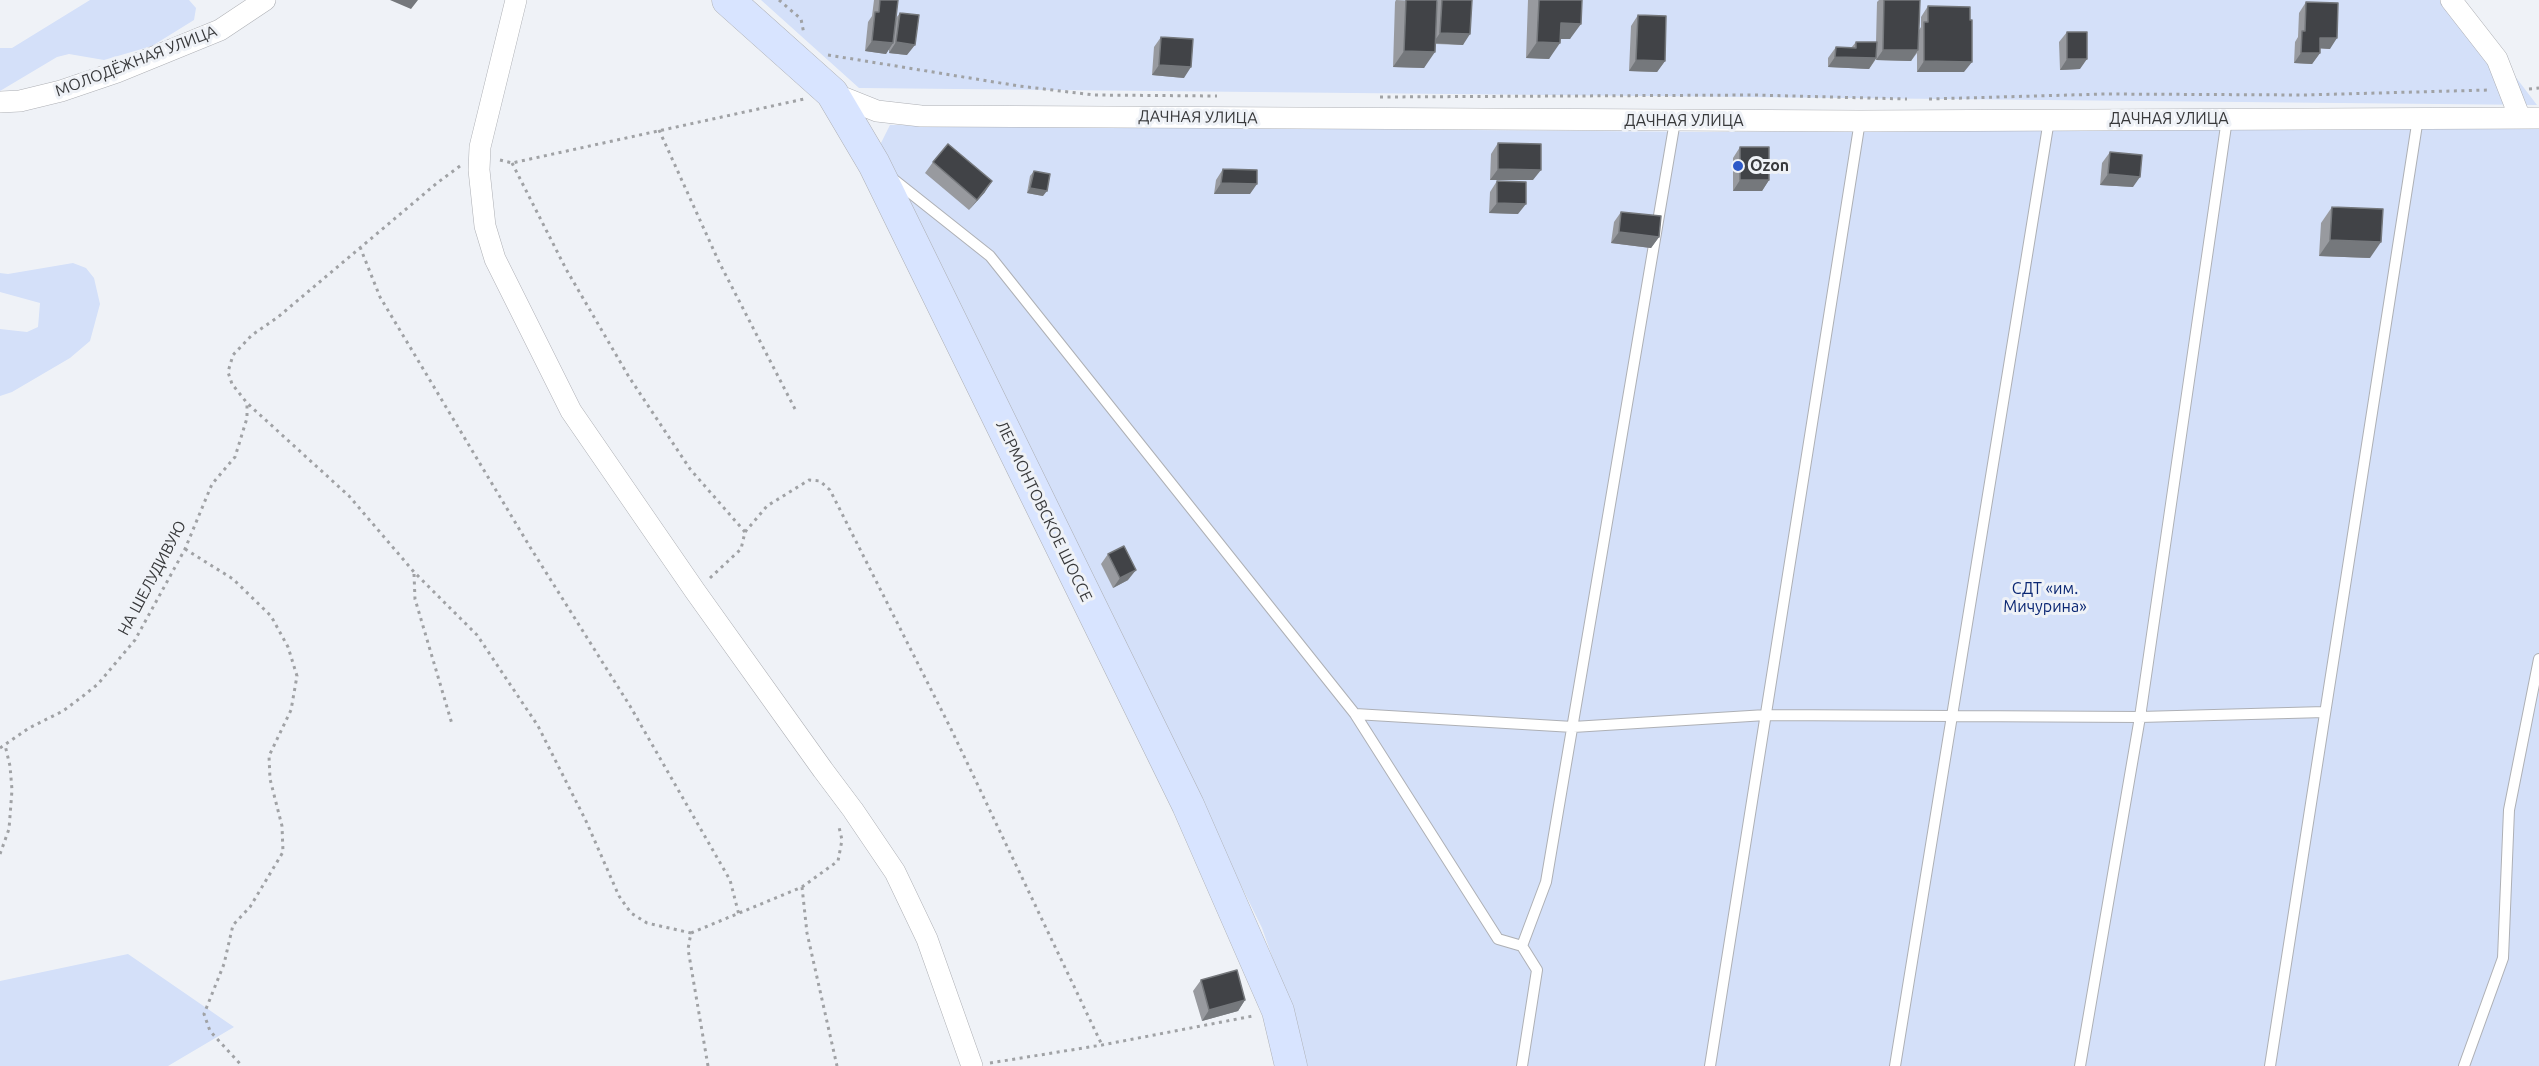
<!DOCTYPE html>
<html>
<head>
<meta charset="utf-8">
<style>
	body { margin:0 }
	canvas { display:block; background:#eff2f7 }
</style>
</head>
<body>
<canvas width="2539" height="1066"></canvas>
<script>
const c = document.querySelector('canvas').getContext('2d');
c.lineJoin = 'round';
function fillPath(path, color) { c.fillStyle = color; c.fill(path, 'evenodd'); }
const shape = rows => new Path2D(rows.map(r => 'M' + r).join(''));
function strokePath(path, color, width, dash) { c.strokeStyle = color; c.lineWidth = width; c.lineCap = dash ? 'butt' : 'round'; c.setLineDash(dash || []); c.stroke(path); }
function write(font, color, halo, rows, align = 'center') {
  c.font = font + ' Ubuntu,sans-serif'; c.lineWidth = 6; c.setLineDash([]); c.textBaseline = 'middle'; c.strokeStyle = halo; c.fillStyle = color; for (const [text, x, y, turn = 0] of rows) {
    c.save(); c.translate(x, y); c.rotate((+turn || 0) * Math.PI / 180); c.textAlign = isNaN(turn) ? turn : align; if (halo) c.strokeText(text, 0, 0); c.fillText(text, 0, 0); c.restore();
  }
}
fillPath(shape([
	[90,0,189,0,196,8,194,20,152,46,104,60,69,54,57,57,0,91,0,48,12,48],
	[761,0,2457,0,2537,105,859,88],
	[890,125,1703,132,2539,128,2539,1066,1307,1066,1296,1024,1262,928,878,149],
	[73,263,86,268,94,278,100,304,90,341,70,358,12,392,0,396,0,329,27,332,38,327,40,303,0,292,0,273,8,274],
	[128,954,234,1027,168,1066,0,1066,0,981]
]), '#d4e0f9');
const lane = shape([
	[893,179,990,256,1355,714,1498,939,1522,946],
	[1355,714,1573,727,1766,715,2140,717,2325,712],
	[1522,1066,1537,970,1522,946,1546,882,1675,121],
	[1710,1066,1860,121],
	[1895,1066,2049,120],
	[2080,1066,2140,717,2227,119],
	[2270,1066,2418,118],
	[2464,1066,2503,958,2509,810,2539,659]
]);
const street = shape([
	[516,0,480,147,479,170,485,226,495,259,571,411,695,591,823,770,853,810,895,872,927,939,972,1066],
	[2451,0,2497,59,2520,118],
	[832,93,877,111,921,116,1860,121,2539,118],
	[0,102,20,101,61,91,117,72,220,30,265,0]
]);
const secondary = shape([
	[728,0,832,93,874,164,1188,805,1278,1011,1291,1066]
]);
strokePath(lane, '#aeb0b5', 12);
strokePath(street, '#aeb0b5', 22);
strokePath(secondary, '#aeb0b5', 33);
strokePath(shape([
	[779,0,801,19,804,34],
	[828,55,1019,86,1094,95,1217,96],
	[2529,89,2539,88],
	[1380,97,1754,95,1907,99],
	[1929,99,2105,94,2304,95,2489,90],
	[659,130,719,262,796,411],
	[500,160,512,163,804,99],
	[512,163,566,269,629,377,690,469,745,532],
	[460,166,437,183,278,317,252,335,233,355,228,372,232,384,247,403,349,496,414,572,477,635,538,726,586,821,619,896,631,913,647,923,691,933],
	[360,247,380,297,530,547,630,706,730,880,739,915],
	[185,549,233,579,271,616,288,647,297,676,291,710,269,756,270,779,282,826,283,852,250,907,233,925,224,964,204,1014,210,1031,242,1066],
	[414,574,415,599,452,724],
	[710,578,741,549,745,532,767,506,809,480,820,481,830,490,951,729,1102,1045],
	[0,748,29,728,63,711,83,696,98,684,135,640,185,549,212,484,235,457,247,418,247,403],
	[0,854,9,829,12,790,10,766,5,745],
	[802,887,807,933,837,1066],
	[990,1063,1102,1045,1253,1016],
	[708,1066,688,949,691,933,802,887,838,861,842,840,839,827]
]), '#a0a2a5', 3, [3, 4.5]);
strokePath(lane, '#fff', 10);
strokePath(street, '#fff', 21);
strokePath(secondary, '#d8e4ff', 32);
fillPath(shape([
	[874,0,898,0,896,18,900,13,907,55,889,53,889,49,886,54,865,51,868,22,872,16],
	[1396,0,1437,2,1438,0,1472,0,1463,45,1436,44,1424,68,1393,67,1395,2],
	[1528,0,1582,0,1570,39,1560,39,1549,59,1526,58],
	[1879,0,1920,0,1919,30,1921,27,1921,17,1928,6,1964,72,1917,72,1917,53,1911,61,1876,60,1876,59,1869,69,1828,67,1828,58,1836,47,1851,48,1856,42,1876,42,1877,2],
	[2306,2,2330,49,2320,48,2320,53,2312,64,2294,63,2295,42,2298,37,2299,13],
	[1638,15,1665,61,1657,72,1629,71,1631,26],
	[2067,32,2080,69,2060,70,2059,42],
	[1161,37,1184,78,1152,75,1154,47],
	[1498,143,1533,180,1490,180,1491,154],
	[1740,147,1769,180,1762,191,1733,191,1733,158],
	[2110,152,2133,187,2100,185,2102,163],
	[933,162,985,192,969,210,925,173],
	[1223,169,1250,194,1214,194,1216,180],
	[1034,171,1043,196,1027,193,1030,176],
	[1497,181,1518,214,1489,213,1490,192],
	[2332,207,2370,258,2319,256,2321,223],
	[1621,212,1659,237,1651,248,1611,243,1614,222],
	[1108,554,1128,580,1113,588,1101,564],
	[1201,980,1245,1000,1238,1011,1202,1021,1193,991]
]), '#989a9f');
fillPath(shape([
	[390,0,418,0,411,9],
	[1561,23,1581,24,1570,39,1550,39],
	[1440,33,1470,34,1463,45,1433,43],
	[2320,38,2337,38,2330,49,2313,48],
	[872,41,893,43,886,54,865,51],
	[896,42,915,45,907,55,889,53],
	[1537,42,1560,43,1549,59,1526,58],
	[1883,50,1918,50,1911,61,1876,60],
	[1404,51,1435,52,1424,68,1393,67],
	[2301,53,2320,53,2312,64,2294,63],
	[1835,57,1876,58,1869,69,1828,67],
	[2067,59,2087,59,2080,69,2060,70],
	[1636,60,1665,61,1657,72,1629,71],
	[1924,61,1972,62,1964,72,1917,72],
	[1159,65,1191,67,1184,78,1152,75],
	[1498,169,1541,170,1533,180,1490,180],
	[2108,174,2140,177,2133,187,2100,185],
	[1740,180,1769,180,1762,191,1733,191],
	[992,181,985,192,969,210,977,200],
	[1221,183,1257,184,1250,194,1214,194],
	[1030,188,1047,191,1043,196,1027,193],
	[1497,203,1526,204,1518,214,1489,213],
	[1619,232,1659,237,1651,248,1611,243],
	[2330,240,2381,242,2370,258,2319,256],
	[1136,570,1128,580,1113,588,1120,578],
	[1245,1000,1238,1011,1202,1021,1209,1010]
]), '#75787c');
const building = shape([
	[880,0,898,0,893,43,872,41,875,12,879,12,880,0],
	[1406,0,1437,0,1435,52,1404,51,1406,0],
	[1442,0,1472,0,1470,34,1440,33,1442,0],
	[1539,0,1582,0,1581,24,1561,23,1560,43,1537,42,1539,0],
	[1884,0,1920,0,1918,50,1883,50,1884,0],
	[2306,2,2338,3,2337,38,2320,38,2320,53,2301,53,2302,31,2305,31,2306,2],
	[1928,6,1970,7,1970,20,1972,20,1972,62,1924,61,1924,22,1928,22,1928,6],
	[900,13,919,15,915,45,896,42,900,13],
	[1638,15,1666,16,1665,61,1636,60,1638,15],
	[2067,32,2087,32,2087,59,2067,59,2067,32],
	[1161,37,1193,39,1191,67,1159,65,1161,37],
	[1856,42,1877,42,1876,58,1835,57,1836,47,1856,48,1856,42],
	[1498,143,1541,144,1541,170,1498,169,1498,143],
	[948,144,992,181,977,200,933,162,948,144],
	[1740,147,1769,147,1769,180,1740,180,1740,147],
	[2110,152,2142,155,2140,177,2108,174,2110,152],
	[1223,169,1257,170,1257,184,1221,183,1223,169],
	[1034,171,1050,174,1047,191,1030,188,1034,171],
	[1497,181,1526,182,1526,204,1497,203,1497,181],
	[2332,207,2383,209,2381,242,2330,240,2332,207],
	[1621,212,1661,216,1659,237,1619,232,1621,212],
	[1124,546,1136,570,1120,578,1108,554,1124,546],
	[1237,970,1245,1000,1209,1010,1201,980,1237,970]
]);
fillPath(building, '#414347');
strokePath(building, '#75787c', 1.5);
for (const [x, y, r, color] of [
	[1738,166,6,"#2d59c8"]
]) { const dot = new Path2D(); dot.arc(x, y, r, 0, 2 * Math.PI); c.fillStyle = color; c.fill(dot); strokePath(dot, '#eff2f7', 2); }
write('16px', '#38393b', '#eff2f7', [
	["МОЛОДЁЖНАЯ УЛИЦА",136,61,-21],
	["ДАЧНАЯ УЛИЦА",1198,117,1],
	["ДАЧНАЯ УЛИЦА",2169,119],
	["ДАЧНАЯ УЛИЦА",1684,121],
	["ЛЕРМОНТОВСКОЕ ШОССЕ",1044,511,64],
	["НА ШЕЛУДИВУЮ",152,578,-62]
]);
write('bold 16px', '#38393b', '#eff2f7', [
	["Ozon",1750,166]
], 'left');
write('16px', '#0b2773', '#eff2f7', [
	["СДТ «им.",2045,589],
	["Мичурина»",2045,607]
]);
</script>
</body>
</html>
